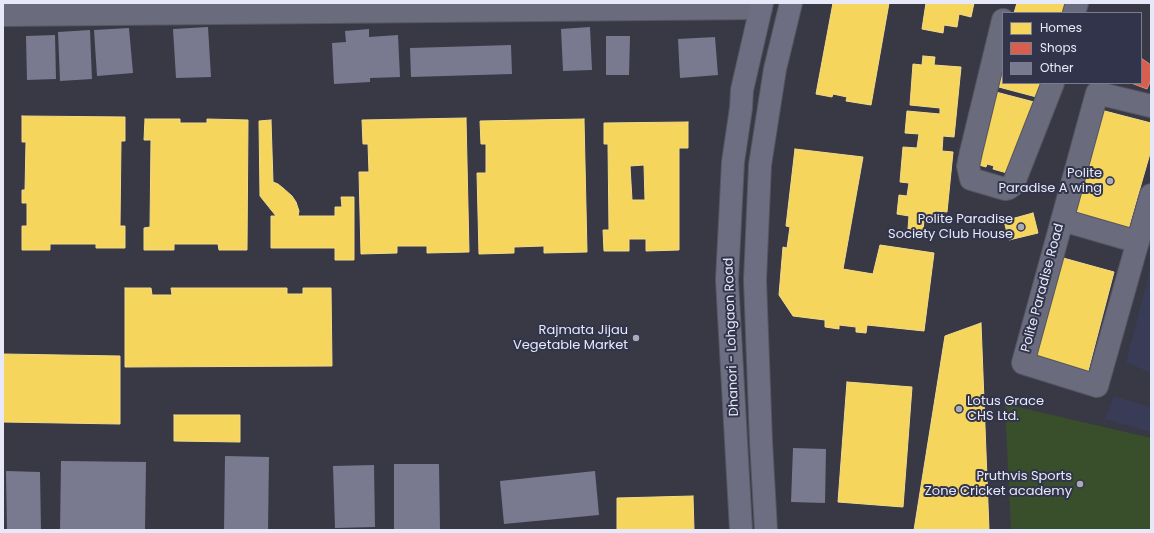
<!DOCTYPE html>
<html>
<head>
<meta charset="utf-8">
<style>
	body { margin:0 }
	#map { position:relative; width:1154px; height:533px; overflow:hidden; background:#383945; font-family:Poppins,sans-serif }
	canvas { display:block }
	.frame { position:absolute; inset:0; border:4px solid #e7e9f8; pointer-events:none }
	.legend { position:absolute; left:1002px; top:12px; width:140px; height:72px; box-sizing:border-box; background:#32344b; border:1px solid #7a7c90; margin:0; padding:5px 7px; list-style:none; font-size:12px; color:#e7e9f8 }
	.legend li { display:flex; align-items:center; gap:8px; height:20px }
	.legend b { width:20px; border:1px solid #7a7c90 }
</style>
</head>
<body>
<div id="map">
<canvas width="1154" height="533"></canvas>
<div class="frame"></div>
<ul class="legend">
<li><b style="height:11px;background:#f6d55c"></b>Homes</li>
<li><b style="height:11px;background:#d6604d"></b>Shops</li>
<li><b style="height:11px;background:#797a8f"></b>Other</li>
</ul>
</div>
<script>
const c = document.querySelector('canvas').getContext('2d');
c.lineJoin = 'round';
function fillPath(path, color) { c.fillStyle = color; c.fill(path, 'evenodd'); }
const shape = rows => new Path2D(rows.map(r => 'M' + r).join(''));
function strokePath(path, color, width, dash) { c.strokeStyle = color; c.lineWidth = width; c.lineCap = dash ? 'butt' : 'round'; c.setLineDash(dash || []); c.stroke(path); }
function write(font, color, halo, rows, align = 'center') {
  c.font = font + ' Poppins,sans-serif'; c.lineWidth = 4; c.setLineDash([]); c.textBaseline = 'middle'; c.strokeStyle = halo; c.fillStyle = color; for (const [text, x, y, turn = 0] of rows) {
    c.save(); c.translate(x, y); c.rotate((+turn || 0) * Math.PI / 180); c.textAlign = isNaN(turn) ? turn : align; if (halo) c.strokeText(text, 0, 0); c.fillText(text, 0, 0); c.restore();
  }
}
fillPath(shape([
	[1151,267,1151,373,1126,362],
	[1114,396,1151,407,1151,432,1105,419]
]), '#393c57');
fillPath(shape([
	[1005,404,1151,438,1151,530,1011,530]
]), '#394f2b');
const homes = shape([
	[833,3,889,3,871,105,846,101,847,97,833,94,832,97,816,94,833,3],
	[926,3,974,3,971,17,959,14,957,27,944,25,943,33,922,29,926,3],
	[1017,3,1070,3,1067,13,1014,13,1017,3],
	[923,56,935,57,934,65,961,67,954,137,943,136,942,151,953,152,947,212,935,211,934,222,924,221,923,230,908,229,909,216,897,214,899,195,907,196,909,183,900,182,903,147,917,148,919,134,905,133,907,111,940,114,940,108,910,105,913,64,922,65,923,56],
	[1003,63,1003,83,1048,83,1044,99,995,86,1003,63],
	[992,91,1034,102,1014,175,993,169,994,166,987,164,986,167,972,163,992,91],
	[1097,109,1151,123,1151,150,1128,230,1069,212,1097,109],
	[22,116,125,117,125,141,121,141,120,226,125,226,125,248,96,248,96,244,50,244,50,250,22,250,22,226,27,226,27,203,22,203,22,190,25,190,26,142,22,142,22,116],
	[466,118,469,252,427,253,427,246,397,246,397,253,361,254,359,172,369,172,368,144,363,144,362,120,466,118],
	[145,119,180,119,180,123,207,123,207,119,248,120,247,250,219,250,218,244,174,244,174,250,144,250,144,228,150,227,151,140,144,140,145,119],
	[584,119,587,252,544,253,544,246,514,247,514,253,479,254,477,173,486,173,486,144,481,144,480,121,584,119],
	[271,120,273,182,278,184,283,188,292,196,296,202,299,211,298,216,335,216,335,207,342,207,341,197,354,197,354,260,335,260,335,248,271,248,271,216,276,216,260,196,259,121,271,120],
	[688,122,688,148,679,148,679,250,646,251,646,239,629,239,629,251,604,251,603,230,609,230,608,144,604,144,604,123,688,122],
	[644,165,645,200,632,200,630,166,644,165],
	[795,149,863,157,843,269,873,274,880,245,934,253,924,331,867,325,866,333,856,332,856,327,839,325,839,329,825,327,825,320,793,316,779,295,783,247,787,248,790,227,786,226,795,149],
	[1033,213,1038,233,1009,240,1004,221,1033,213],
	[1056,256,1114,272,1086,379,1027,363,1056,256],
	[125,288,151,288,152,295,172,295,171,288,287,288,287,294,303,294,303,288,331,288,332,366,125,367,125,288],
	[981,323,989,530,914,530,945,336,981,323],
	[3,354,120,356,120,424,3,422,3,354],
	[847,382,912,387,903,507,838,502,847,382],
	[174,415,240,415,240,442,174,441,174,415],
	[693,496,694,530,617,530,617,498,693,496]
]);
fillPath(homes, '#f6d55c');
strokePath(homes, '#f2db8b', 1);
const shops = shape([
	[1141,58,1151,65,1151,80,1147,89,1131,83,1141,83,1141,58]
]);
fillPath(shops, '#d6604d');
strokePath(shops, '#db8980', 1);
fillPath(shape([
	[208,27,211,77,176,78,173,29],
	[590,27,592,70,563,71,561,29],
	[129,28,133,73,97,76,94,30],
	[369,29,369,37,398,35,400,77,370,78,370,82,334,84,332,43,346,42,345,31],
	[90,30,92,79,60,81,58,32],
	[55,35,56,79,27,80,26,36],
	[606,36,630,36,629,75,606,75],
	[715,37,718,75,680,78,678,39],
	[511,45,512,74,411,77,410,48],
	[793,448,826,449,825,503,791,502],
	[225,456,269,457,268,530,224,530],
	[61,461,146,462,145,530,60,530],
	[394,464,439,464,440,530,394,530],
	[374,465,375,527,335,528,333,466],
	[6,471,40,472,41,530,7,530],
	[595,471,599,515,504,524,500,481]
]), '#797a8f');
const minor = shape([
	[1074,13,1077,3],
	[3,15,761,8],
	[1003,20,971,152,968,166,971,179,1005,189,1009,188,1013,185,1053,83],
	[1151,106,1097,93,1023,363,1097,386,1151,195],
	[1062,220,1138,242]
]);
const secondary = shape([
	[741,530,727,280,733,162,741,108,742,90,762,3],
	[766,530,761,441,755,280,760,165,775,69,791,3]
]);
strokePath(minor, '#555661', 24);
strokePath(secondary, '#555661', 24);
strokePath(minor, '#6a6b7c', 22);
strokePath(secondary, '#6d6e81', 22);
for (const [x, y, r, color] of [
	[1110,181,4,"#aaabb9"],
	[1021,227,4,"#aaabb9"],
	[636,338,4,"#aaabb9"],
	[959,409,4,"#aaabb9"],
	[1080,484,4,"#aaabb9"]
]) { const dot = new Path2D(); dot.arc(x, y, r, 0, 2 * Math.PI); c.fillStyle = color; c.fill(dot); strokePath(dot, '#32344b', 1.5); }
write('13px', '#e7e9f8', '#32344b', [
	["Polite",1102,174],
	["Paradise A wing",1102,189],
	["Polite Paradise",1013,220],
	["Society Club House",1013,235],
	["Rajmata Jijau",628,331],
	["Vegetable Market",628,346],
	["Lotus Grace",967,402,"left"],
	["CHS Ltd.",967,417,"left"],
	["Pruthvis Sports",1072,477],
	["Zone Cricket academy",1072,492]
], 'right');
write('13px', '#e7e9f8', '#32344b', [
	["Polite Paradise Road",1043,288,-75],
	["Dhanori - Lohgaon Road",732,337,-92]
]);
</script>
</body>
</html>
